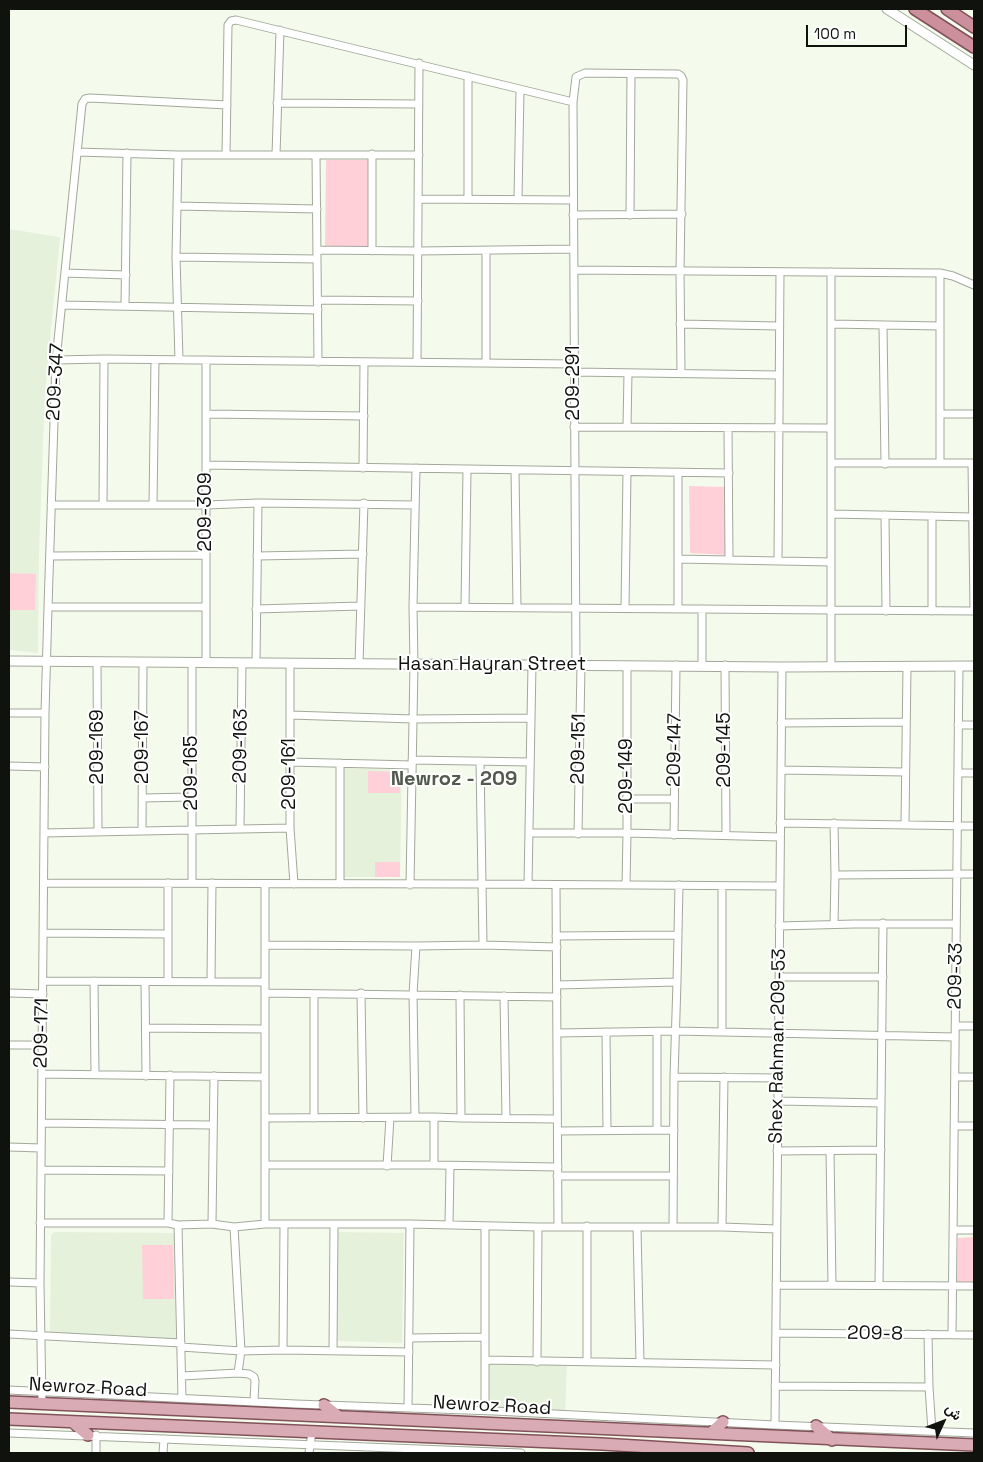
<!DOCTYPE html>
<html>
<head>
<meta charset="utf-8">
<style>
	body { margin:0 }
	#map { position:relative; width:983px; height:1462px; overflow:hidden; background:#f4fbed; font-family:"Space Grotesk",Vazirmatn,sans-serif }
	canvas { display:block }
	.frame { position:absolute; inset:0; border:10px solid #0f120d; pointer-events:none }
	.north { position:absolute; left:918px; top:1397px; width:50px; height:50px; -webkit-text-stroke:4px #fff; paint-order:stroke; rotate:47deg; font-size:14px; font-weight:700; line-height:20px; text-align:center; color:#0f120d }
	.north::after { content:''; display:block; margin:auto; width:18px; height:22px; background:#0f120d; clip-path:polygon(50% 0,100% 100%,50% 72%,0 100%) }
	.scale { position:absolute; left:806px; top:25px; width:101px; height:22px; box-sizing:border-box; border:2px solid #0f120d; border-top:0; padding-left:6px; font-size:15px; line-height:18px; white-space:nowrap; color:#0f120d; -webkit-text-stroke:4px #fff; paint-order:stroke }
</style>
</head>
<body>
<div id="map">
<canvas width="983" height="1462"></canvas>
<div class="frame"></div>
<div class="north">ش</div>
<div class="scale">100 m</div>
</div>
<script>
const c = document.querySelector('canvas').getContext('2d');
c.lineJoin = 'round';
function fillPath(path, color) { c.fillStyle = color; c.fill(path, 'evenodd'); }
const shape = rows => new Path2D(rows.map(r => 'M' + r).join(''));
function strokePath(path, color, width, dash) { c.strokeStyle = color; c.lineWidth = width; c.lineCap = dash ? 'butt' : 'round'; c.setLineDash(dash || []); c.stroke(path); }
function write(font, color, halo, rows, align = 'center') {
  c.font = font + ' "Space Grotesk",sans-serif'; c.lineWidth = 4; c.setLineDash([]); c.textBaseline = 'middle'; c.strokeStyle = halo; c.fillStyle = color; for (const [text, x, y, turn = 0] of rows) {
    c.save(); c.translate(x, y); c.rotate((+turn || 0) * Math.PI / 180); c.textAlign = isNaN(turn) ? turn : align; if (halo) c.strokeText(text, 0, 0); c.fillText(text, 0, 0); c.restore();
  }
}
fillPath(shape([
	[9,229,60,237,45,393,39,553,38,653,9,650],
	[344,768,402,770,400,877,344,877],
	[56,1232,174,1233,176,1339,52,1334,50,1332,51,1236,53,1233],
	[338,1232,404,1233,402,1343,337,1341],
	[488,1363,567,1363,565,1415,487,1411]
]), '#e6f1dc');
fillPath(shape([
	[326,160,368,160,370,249,325,249],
	[689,486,727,487,727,555,690,553],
	[9,573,36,574,35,610,9,610],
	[368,771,400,772,400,793,368,793],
	[375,862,400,862,400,877,375,877],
	[974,1237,974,1283,957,1283,958,1238],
	[142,1245,173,1245,174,1299,143,1299]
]), '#ffd0d7');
const minor = shape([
	[468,76,468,199],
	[277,103,419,104],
	[77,152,178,155,419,155],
	[178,155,176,257,179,360],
	[226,155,228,25,231,21,236,20,573,102],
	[276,155,280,30],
	[316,155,318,362],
	[418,199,573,200],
	[518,200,520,90],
	[177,206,317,209],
	[573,215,682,214],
	[630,215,631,74],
	[317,250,418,251,573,249],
	[372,251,372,154],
	[486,251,486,363],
	[176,257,317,259],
	[574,270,940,273,953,276,974,285],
	[831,272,831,665],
	[65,273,126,275],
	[940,273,940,463],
	[318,300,418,301],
	[62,305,318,310],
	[125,306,127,153],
	[680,324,779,326],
	[831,324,940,326],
	[883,325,885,464],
	[56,360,104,359,574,364],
	[206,360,206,663],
	[417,362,419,63],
	[574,372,779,375],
	[206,414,364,416],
	[940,414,974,414],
	[574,427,831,428],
	[627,427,628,373],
	[728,428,729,560],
	[831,463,974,463],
	[972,463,974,611],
	[206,465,729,473],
	[363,468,364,362],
	[515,470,517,607],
	[678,472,678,609],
	[51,505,206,505,258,503,415,505],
	[103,505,104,359],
	[153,505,155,360],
	[831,514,973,517],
	[885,515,886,611],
	[50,556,206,555],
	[257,556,363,554],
	[678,559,831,562],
	[778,561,780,272],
	[48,607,206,607],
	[413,607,974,611],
	[465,607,467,469],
	[625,608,627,472],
	[256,609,361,606],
	[932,611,932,516],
	[97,662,98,832],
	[192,663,192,883],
	[256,663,258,503],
	[290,663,290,828,294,884],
	[359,664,364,503],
	[576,665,573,102,576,77,585,73,678,74,681,76,683,80,680,271,681,374],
	[702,665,702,609],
	[725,665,726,835],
	[9,713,45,713],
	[290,715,413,719,531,718],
	[781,723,906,722],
	[958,725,974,725],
	[412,760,530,762],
	[480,761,483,945],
	[290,762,412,765],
	[9,766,45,767],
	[781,770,905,772],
	[958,773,974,773],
	[142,798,192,797],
	[626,799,674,799],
	[780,823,974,826],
	[905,825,907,666],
	[240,829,242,663],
	[142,831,143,663],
	[44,833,290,828],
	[529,833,627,833,780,837],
	[578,834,581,665],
	[674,835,676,665],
	[835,875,974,874],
	[44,883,483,884,780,886],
	[168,883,168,981],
	[340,884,340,763],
	[528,884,532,665],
	[410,885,414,665,413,607,416,468],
	[556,885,558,1227],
	[626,885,627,833,627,666],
	[834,924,835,875,834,823],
	[779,926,854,924,956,924],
	[43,933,168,934],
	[556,936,677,935],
	[265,945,416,946,483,945,557,947],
	[780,977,883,977],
	[43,981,265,982],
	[94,981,95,1074],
	[211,981,212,883],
	[145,982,146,1076],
	[557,985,677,982],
	[9,993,43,994],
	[265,993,557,997],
	[361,993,363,1118],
	[314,994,314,1118],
	[460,995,461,1118],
	[504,996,506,1118],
	[955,1026,974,1026],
	[146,1028,265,1029],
	[606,1032,607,1130],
	[722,1032,722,886],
	[557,1033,675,1031,955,1037],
	[9,1045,42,1045],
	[42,1074,265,1077],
	[674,1077,778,1078],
	[955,1077,974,1077],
	[778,1101,881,1103],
	[415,1117,413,994,416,946],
	[265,1118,434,1117,461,1118,557,1119],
	[42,1123,212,1125],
	[954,1126,974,1126],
	[657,1130,657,1032],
	[558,1131,674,1130],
	[9,1147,41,1148],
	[777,1151,881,1150],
	[830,1151,832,1285],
	[265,1165,434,1165,558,1167],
	[434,1165,434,1117],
	[387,1166,390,1118],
	[41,1170,169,1171],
	[557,1176,673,1176],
	[40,1223,168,1223,178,1225,212,1224,234,1227,265,1224,410,1224,538,1227,722,1227,777,1229],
	[168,1223,170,1075],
	[212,1224,214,1076],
	[265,1224,265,884],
	[178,1225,182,1398],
	[449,1225,450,1166],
	[234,1227,241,1351,238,1373],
	[673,1227,674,1077,677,982,679,885],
	[722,1227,724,1077],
	[637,1228,640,1363],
	[953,1230,974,1230],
	[9,1282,40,1283],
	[776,1285,974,1286],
	[879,1285,883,923],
	[776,1333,974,1335],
	[9,1334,181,1343],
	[928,1334,929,1387,932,1431],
	[952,1335,959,666],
	[409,1338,485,1337],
	[181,1347,241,1351,283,1350,409,1352],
	[283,1350,284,1225],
	[333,1350,334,1225],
	[485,1360,776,1365],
	[587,1361,587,1226],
	[537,1362,538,1227],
	[182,1376,238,1373,249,1374,254,1377,255,1381,254,1401],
	[775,1386,929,1387],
	[9,1390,296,1404,494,1411,775,1425,974,1433],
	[42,1403,40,1283,45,713,48,607,56,360,82,104,85,99,90,98,227,105],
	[408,1408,410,1224],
	[485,1410,485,1226],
	[775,1425,782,667],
	[9,1433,521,1453],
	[96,1453,96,1435],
	[163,1453,164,1439],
	[309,1453,312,1432]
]);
const tertiary = shape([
	[887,9,974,65],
	[9,661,782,667,974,666]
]);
const primary = shape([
	[9,1402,974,1445],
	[324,1405,338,1416],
	[9,1419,602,1444,748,1453],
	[74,1423,88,1435],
	[816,1426,832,1440],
	[711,1433,723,1422]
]);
const trunk = shape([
	[915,9,974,47],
	[947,9,974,27]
]);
strokePath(minor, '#a2a99b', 9);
strokePath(tertiary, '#a2a99b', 11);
strokePath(primary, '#82525a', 14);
strokePath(trunk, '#82525a', 14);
strokePath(minor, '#fff', 7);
strokePath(tertiary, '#fff', 9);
strokePath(primary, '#d9acb5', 11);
strokePath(trunk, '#cc909c', 11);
write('19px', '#0f120d', '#fff', [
	["209-347",56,382,-87],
	["209-291",574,383,-90],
	["209-309",206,512,-90],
	["Hasan Hayran Street",492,665],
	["209-163",241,746,-89],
	["209-169",98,747,-90],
	["209-167",143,747,-90],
	["209-151",579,749,-89],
	["209-147",675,750,-89],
	["209-145",725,750,-90],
	["209-165",192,773,-90],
	["209-161",290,774,-90],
	["209-149",627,776,-90],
	["209-33",956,976,-89],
	["209-171",42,1033,-89],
	["Shex Rahman 209-53",778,1046,-89],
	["209-8",875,1334,1],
	["Newroz Road",88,1388,3],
	["Newroz Road",492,1406,3]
]);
write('bold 20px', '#52594d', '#fff', [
	["Newroz - 209",454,780]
]);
</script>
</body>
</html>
